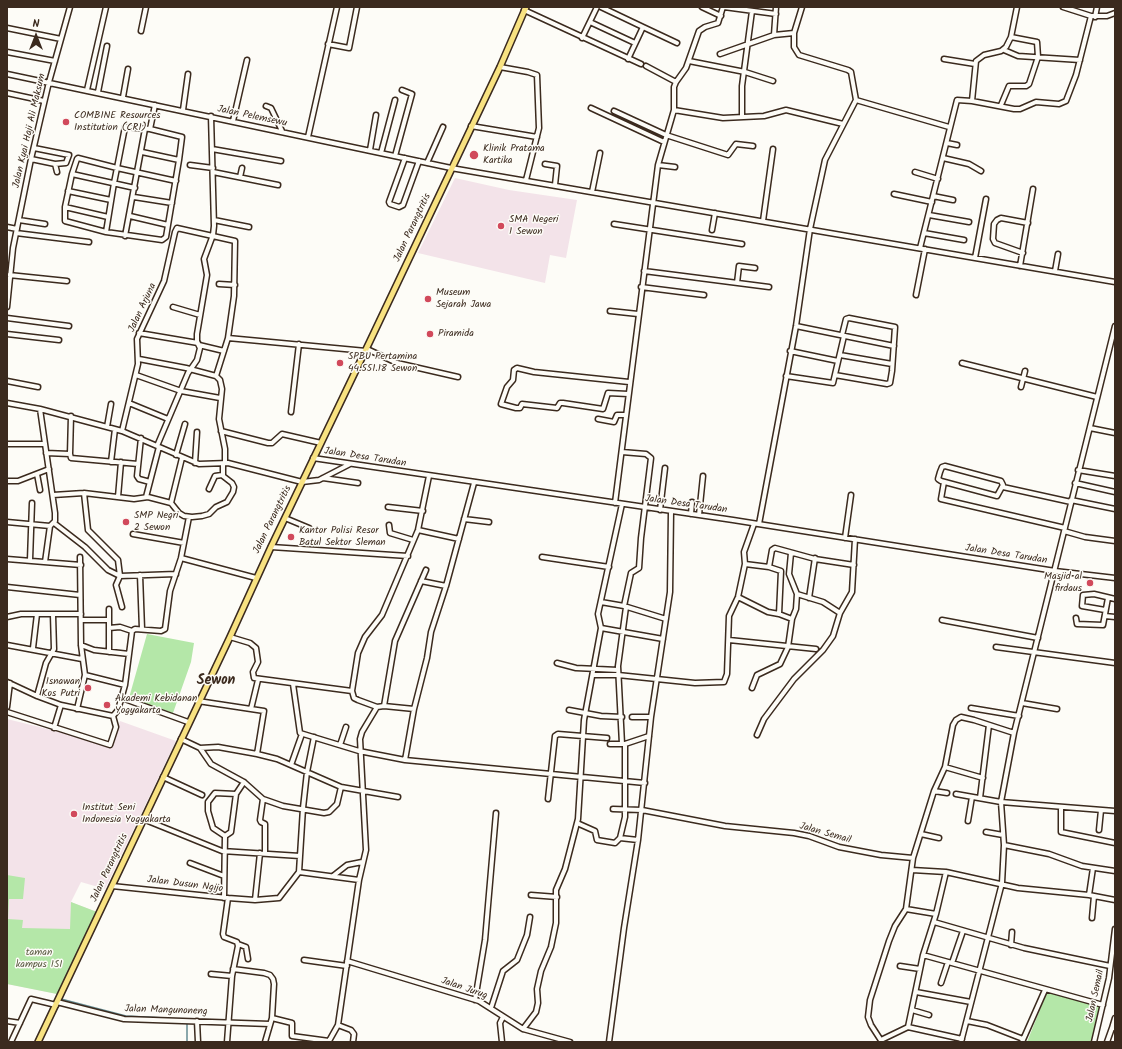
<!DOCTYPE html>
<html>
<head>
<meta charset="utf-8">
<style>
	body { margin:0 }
	#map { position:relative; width:1122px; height:1049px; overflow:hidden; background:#fdfcf7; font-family:Kalam,sans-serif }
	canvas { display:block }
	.frame { position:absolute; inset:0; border:8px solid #3b2a1e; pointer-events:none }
	.north { position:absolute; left:16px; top:16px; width:40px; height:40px; -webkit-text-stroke:3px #fdfcf7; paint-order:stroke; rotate:0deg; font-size:11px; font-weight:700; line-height:16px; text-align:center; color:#3b2a1e }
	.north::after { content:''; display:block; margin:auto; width:14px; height:18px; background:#3b2a1e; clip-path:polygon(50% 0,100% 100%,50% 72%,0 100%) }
</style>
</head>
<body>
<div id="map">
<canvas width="1122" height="1049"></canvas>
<div class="frame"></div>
<div class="north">N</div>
</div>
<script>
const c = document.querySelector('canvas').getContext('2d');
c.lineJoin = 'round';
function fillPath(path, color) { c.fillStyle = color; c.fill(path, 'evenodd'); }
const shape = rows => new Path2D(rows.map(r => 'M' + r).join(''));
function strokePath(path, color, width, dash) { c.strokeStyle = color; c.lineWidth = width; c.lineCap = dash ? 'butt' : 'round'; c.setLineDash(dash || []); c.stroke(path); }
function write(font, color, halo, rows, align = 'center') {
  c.font = font + ' Kalam,sans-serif'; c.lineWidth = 3; c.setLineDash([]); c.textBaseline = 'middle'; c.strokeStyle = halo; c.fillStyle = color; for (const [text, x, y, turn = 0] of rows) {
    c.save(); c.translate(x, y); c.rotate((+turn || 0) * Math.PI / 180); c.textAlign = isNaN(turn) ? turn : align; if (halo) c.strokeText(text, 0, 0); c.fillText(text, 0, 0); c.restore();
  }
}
fillPath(shape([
	[455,178,509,190,577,200,566,258,550,255,545,283,418,253],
	[7,719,112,745,120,721,176,741,105,889,81,882,71,902,97,912,57,994,7,984]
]), '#f3e3e9');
fillPath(shape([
	[147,634,194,643,191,662,173,713,129,698],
	[7,875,25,878,23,899,9,899,8,919,23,920,22,928,70,929,71,902,97,912,57,994,7,984],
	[1047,992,1100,1007,1092,1042,1027,1042]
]), '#b4e7a8');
strokePath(shape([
	[61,999,126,1016,166,1018],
	[187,1023,187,1042]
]), '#648b92', 1.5);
const minor = shape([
	[601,7,643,27,628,59],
	[702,7,721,16],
	[724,7,776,14],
	[1063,7,1091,16],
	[524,10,641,64],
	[1095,17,1097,7],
	[590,22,635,43],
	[643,27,677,43],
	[7,28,61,39],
	[141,31,146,7],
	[774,35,776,7],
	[582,38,597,7],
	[328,44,349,48,357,7],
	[1004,50,1018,56,1080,60],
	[7,52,55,61],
	[720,54,774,35,794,33],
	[944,59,975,64],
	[689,61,745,72,773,81],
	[646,66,676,82],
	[500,67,528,72,537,75,539,128,526,180],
	[7,74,451,168,1115,282],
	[87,90,106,7],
	[98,92,107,46],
	[7,93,44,101],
	[123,97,128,69],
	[856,100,949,127],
	[972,101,976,61,984,55,1001,51,1006,47,1011,37,1017,7],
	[1001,105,1009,86,1026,86,1029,84,1038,57,1037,42,1011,37],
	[266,106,271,108,282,131],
	[591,108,664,142],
	[183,110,188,74],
	[674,110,723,118,764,116,786,110,843,124],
	[614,111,666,135,728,155,736,144,753,146],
	[742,116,742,86,752,11],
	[233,121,247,60],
	[471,126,537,137],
	[150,129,155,105],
	[308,137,337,7],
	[947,143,957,145],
	[34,148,69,155,66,163,55,164],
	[212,149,281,161],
	[370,150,376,115],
	[142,152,179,160],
	[381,153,395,100],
	[395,156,412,94,402,90],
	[405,158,389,202,390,204,399,207,403,205,419,161],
	[943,158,969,164,981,171],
	[31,159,55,164,57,172],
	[427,163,443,127],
	[545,164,557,166,555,185],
	[190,165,213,168],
	[658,165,675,167],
	[213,172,278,185],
	[915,172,938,179],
	[72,174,135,188],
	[240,177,242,168],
	[68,191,111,200],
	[592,192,600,153],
	[894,194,932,202],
	[933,196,953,200],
	[134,197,172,203],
	[65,207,108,217],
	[929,215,969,222],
	[130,216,168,225],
	[19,220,45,224],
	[214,220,249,227],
	[763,221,773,149],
	[614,224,742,244],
	[7,227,17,229],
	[712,230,715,213],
	[106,232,114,183,117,168,125,127,150,129,182,137,179,160,168,225,166,237,162,240,106,232,65,221,65,207,72,174,77,159,78,158,117,168,176,181],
	[16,233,89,242],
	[924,233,964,240],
	[125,236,145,129],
	[920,248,957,100,972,101,1014,109,1020,109,1036,102,1059,104,1066,101,1076,75,1091,16,1107,16,1115,13],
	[1023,253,995,243,993,239,994,224,997,220,1001,218,1028,223],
	[975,258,986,199],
	[1020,266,1033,189],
	[644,271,769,287],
	[1055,271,1058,254],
	[9,275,67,281],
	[737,283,739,266,755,268],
	[219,284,235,285],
	[641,287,704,295],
	[916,295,925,249],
	[7,307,13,248,31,159,49,82,70,7],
	[173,307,200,315],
	[610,311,638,314],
	[7,318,69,326],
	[796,326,894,346],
	[139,333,198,343],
	[7,334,59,340],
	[228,338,366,351],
	[199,345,224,351],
	[367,349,397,363,458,377],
	[790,351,838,361],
	[840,355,892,364],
	[139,359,186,368,216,376,220,380,222,389,219,419,225,449,225,463],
	[962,363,1097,397],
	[136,375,181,391,220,398],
	[835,375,887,384,890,383,892,371,895,327,849,318,846,319,842,335],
	[786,376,833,383,844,336],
	[7,381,38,387],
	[1021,387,1025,371],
	[628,394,608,393,603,409,563,403,560,403,557,408,522,404,520,408,516,408,501,404,507,387,513,380,514,370,517,368,534,372,629,382],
	[7,403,40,409,122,431,199,464,228,463,302,482,319,480,350,464],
	[129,403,168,419],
	[40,409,55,513,55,521,50,526,45,562],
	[291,412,299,344],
	[71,416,70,454,71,458,138,464],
	[598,419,614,422,617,415,625,415],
	[107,427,111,404],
	[1090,428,1115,433],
	[122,431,138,364,137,339,164,281,175,232,177,228,235,241,234,296,228,338,216,376],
	[221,431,268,443,272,443,282,434,321,443],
	[141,438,137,476,139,479,150,482],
	[7,444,45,444],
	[157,446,188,373,197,360,200,348,197,342,197,334,207,275,204,259,213,235,214,226,211,116],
	[622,452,646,454,651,458,641,538,639,568,631,573,624,606],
	[46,453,70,454],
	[176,455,185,424],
	[313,458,733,520,1055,571,1115,578],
	[111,462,115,429],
	[195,463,197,432],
	[945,466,1001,481,1003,485,997,496,941,481,938,479,940,472,942,467,945,466],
	[1078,470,1115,476],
	[37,474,40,490],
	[323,478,358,483],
	[7,481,18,481,49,469],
	[944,482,941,499,1065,528],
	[1075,483,1115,492],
	[1003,487,1071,502],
	[209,489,215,476,222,475],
	[84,493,88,530,118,560,120,576,116,585,122,607],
	[53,495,84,493,134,499,148,497,171,503,179,513,184,516,192,517,202,516,209,514,216,507,227,502,233,492,234,487,232,483,223,476,223,463],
	[118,497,121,462],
	[146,497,159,447],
	[1071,500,1115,509],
	[171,503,182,458],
	[615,503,658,165,674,110,674,87,676,82,686,68,699,31,705,27,718,23,723,7],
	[388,507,423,511],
	[660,510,665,468],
	[691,514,692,502],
	[699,515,703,476],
	[285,518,309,528],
	[464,519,489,522],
	[7,522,50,526],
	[54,523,85,547,108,570,120,576,176,574],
	[759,524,796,326,810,229,825,160,856,100,851,72,848,70,799,55,794,47,794,33,802,7],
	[389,525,390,533,413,540],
	[418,530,459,539],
	[1064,531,1085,537,1115,541],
	[133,534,184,543],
	[845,538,851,495],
	[271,547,408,556],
	[542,557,609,567],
	[181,558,256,578],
	[7,559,81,565],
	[30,560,32,503],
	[745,564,769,567,781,571,779,614],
	[769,567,772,550,775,548,815,559,854,565],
	[426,570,395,641,384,706,377,707,358,700,354,698,352,691,358,653,365,637,382,615,418,530,429,476],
	[140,575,142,629],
	[421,581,446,586],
	[7,587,80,595],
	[797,594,823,602,840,613],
	[738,597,768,612,779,614,792,619],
	[809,598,815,558],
	[601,602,624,606,666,619],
	[1105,610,1082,606,1083,595,1094,594,1115,599],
	[1105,616,1115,617],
	[7,617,21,614,81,614],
	[1076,618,1077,624,1103,625,1108,598],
	[82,620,109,620],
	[942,620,1038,638],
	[109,628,120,627,132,631,135,629,161,631,165,629,170,591,181,558,189,517],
	[601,628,663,639],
	[230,637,250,643,256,648,258,662,253,672,254,678,352,691],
	[729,640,816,649],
	[7,645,82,659],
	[81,645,94,650,129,654],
	[996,647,1115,663],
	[33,648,37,614],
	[109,652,109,609],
	[557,663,576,668,618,670],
	[85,675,125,685],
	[593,675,618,675,695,683,724,682,727,674,729,616,738,597,745,564,744,552,754,524],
	[7,682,37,696,61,705,113,716],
	[293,684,300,733,359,751,405,760,645,783],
	[752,688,757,675,780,664,788,647,792,619,796,609,797,594,789,574,791,553],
	[37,696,46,663,54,649,53,615],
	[122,698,188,722],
	[198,701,264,711,257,754],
	[1022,703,1057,709],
	[384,706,414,709],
	[7,707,10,683],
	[971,708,1019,716],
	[77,709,85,675,81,645,80,557],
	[251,709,258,680],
	[569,710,601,716,622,717],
	[7,712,110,745,116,727,113,716,118,710,125,685,132,631],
	[632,717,651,717],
	[54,728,61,705],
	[757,735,764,719,794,679,823,650,833,636,840,613,852,592,855,539],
	[181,739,200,748,218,747,257,754,277,759,341,787,398,797],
	[610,744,625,744,649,736],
	[622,744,618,666,626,607],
	[340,745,346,727],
	[200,748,211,764,244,782,263,799,283,806,324,813,329,812,337,804,341,787],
	[405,760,414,709,427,658,431,632,446,586,474,483],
	[291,765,302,734],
	[945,767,983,778],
	[163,777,202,795],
	[934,791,947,793],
	[956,794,1001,802,1115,811],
	[980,798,989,725],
	[263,799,260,820,261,822,265,824,265,853],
	[548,799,555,736,558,734,607,738],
	[1061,807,1061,832,1115,843],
	[613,809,642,810,725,826,794,833,809,836,839,847,881,855,913,858],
	[143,819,222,851,300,856],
	[968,821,972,797],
	[577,823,595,831,597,840,615,843,620,838,625,817,625,744],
	[1099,830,1101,810],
	[986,832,1003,835],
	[921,834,939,838],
	[225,836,231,832,236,794],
	[620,838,638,840],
	[1004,845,1049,854,1082,866,1115,871],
	[190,863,224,876],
	[912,870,946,872,1018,888,1089,895,1115,900],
	[299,872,359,880],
	[333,876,347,865,362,862],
	[112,886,228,898,255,900,279,898,299,872,303,808,307,772,314,737],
	[531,895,557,897],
	[1089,895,1093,868],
	[224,898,225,836,213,828,208,811,208,802,215,793,236,794,244,782],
	[255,900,260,853],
	[906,909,936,914],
	[1092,918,1094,896],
	[934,922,1024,948,1110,966],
	[238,944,246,947,248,959],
	[1011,945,1012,932],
	[923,955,1103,1005],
	[304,960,347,966],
	[347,961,479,1001,523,1029,570,1042],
	[952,963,963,931],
	[900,966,920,969],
	[233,969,264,973,270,975,273,979,274,984,272,1018,265,1042],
	[211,974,232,976],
	[941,983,948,962],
	[916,992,971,1002],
	[475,1000,485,940,496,813],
	[57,1002,124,1019,270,1024],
	[491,1008,503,971,517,960,527,935,530,917],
	[912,1010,929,1015],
	[272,1018,292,1023,292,1036,329,1041,338,1025],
	[1115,1018,1112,1028,1115,1028],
	[7,1021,20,1023],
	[197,1021,198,1042],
	[967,1021,987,1025,1023,1039],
	[908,1027,962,1039],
	[523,1029,536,1012,538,1003,537,989,541,971,551,947,556,923,556,890,565,869,578,819,584,720,601,628,598,614,622,504],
	[881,1040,908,1027,923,955,936,914,946,872],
	[11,1042,31,999,56,1005],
	[227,1042,232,976,238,946,237,942,224,937,223,934,228,898],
	[353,1042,354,1034,351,1030,338,1025,359,880,366,850,360,739,362,732,377,707],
	[502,1042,500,1023,503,1017],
	[609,1042,624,928,638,840,651,717,670,592,671,512],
	[882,1042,871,1025,868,1017,870,1000,889,941,895,926,906,909,913,858,934,791,945,767,953,725,956,720,961,717,974,720,1014,733],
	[961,1042,1002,883,1004,845,1001,802,1014,733,1115,326],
	[1022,1042,1045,990],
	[1094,1042,1109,978,1115,929],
	[1107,1042,1112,1028]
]);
const major = shape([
	[38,1042,230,637,271,547,370,341,500,67,526,7]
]);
strokePath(minor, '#3b2a1e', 7);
strokePath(major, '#3b2a1e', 8);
strokePath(minor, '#fdfcf7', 4);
strokePath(major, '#f8e281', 5);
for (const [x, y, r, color] of [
	[66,122,4,"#d1495b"],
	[474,155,5,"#d1495b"],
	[501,226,4,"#d1495b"],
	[428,299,4,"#d1495b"],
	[430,334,4,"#d1495b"],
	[340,363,4,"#d1495b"],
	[126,522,4,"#d1495b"],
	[291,537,4,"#d1495b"],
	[1090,583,4,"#d1495b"],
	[88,688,4,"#d1495b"],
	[107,705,4,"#d1495b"],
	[74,814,4,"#d1495b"]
]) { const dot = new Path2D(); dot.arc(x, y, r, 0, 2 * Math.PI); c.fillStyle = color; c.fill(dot); strokePath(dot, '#fdfcf7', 1.5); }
write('10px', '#3b2a1e', '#fdfcf7', [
	["COMBINE Resources",74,116],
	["Institution (CRI)",74,128],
	["Klinik Pratama",483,149],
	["Kartika",483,161],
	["SMA Negeri",509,220],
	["1 Sewon",509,232],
	["Museum",436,293],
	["Sejarah Jawa",436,305],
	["Piramida",438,334],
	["SPBU Pertamina",348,357],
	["44.551.18 Sewon",348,369],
	["SMP Negri",134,516],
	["2 Sewon",134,528],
	["Kantor Polisi Resor",299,531],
	["Batul Sektor Sleman",299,543],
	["Masjid al",1082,577,"right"],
	["firdaus",1082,589,"right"],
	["Isnawan",80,682,"right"],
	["Kos Putri",80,694,"right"],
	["Akademi Kebidanan",115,699],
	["Yogyakarta",115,711],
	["Institut Seni",82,808],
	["Indonesia Yogyakarta",82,820]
], 'left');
write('10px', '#3b2a1e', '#fdfcf7', [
	["Jalan Pelemsewu",252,117,12],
	["Jalan Kyai Haji Ali Maksum",30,131,-77],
	["Jalan Parangtritis",413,228,-65],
	["Jalan Arjuna",143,308,-65],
	["Jalan Desa Tarudan",365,458,9],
	["Jalan Desa Tarudan",686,505,8],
	["Jalan Parangtritis",273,520,-64],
	["Jalan Desa Tarudan",1006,555,9],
	["Jalan Semail",825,834,16],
	["Jalan Parangtritis",110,868,-65],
	["Jalan Dusun Ngijo",185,885,7],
	["Jalan Jurug",464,989,19],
	["Jalan Semail",1096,996,-78],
	["Jalan Mangunoneng",166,1011,2]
]);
write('10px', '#595940', '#fdfcf7', [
	["taman",39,953],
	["kampus ISI",39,965]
]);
write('bold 14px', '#3b2a1e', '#fdfcf7', [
	["Sewon",216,682]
]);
</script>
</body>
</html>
